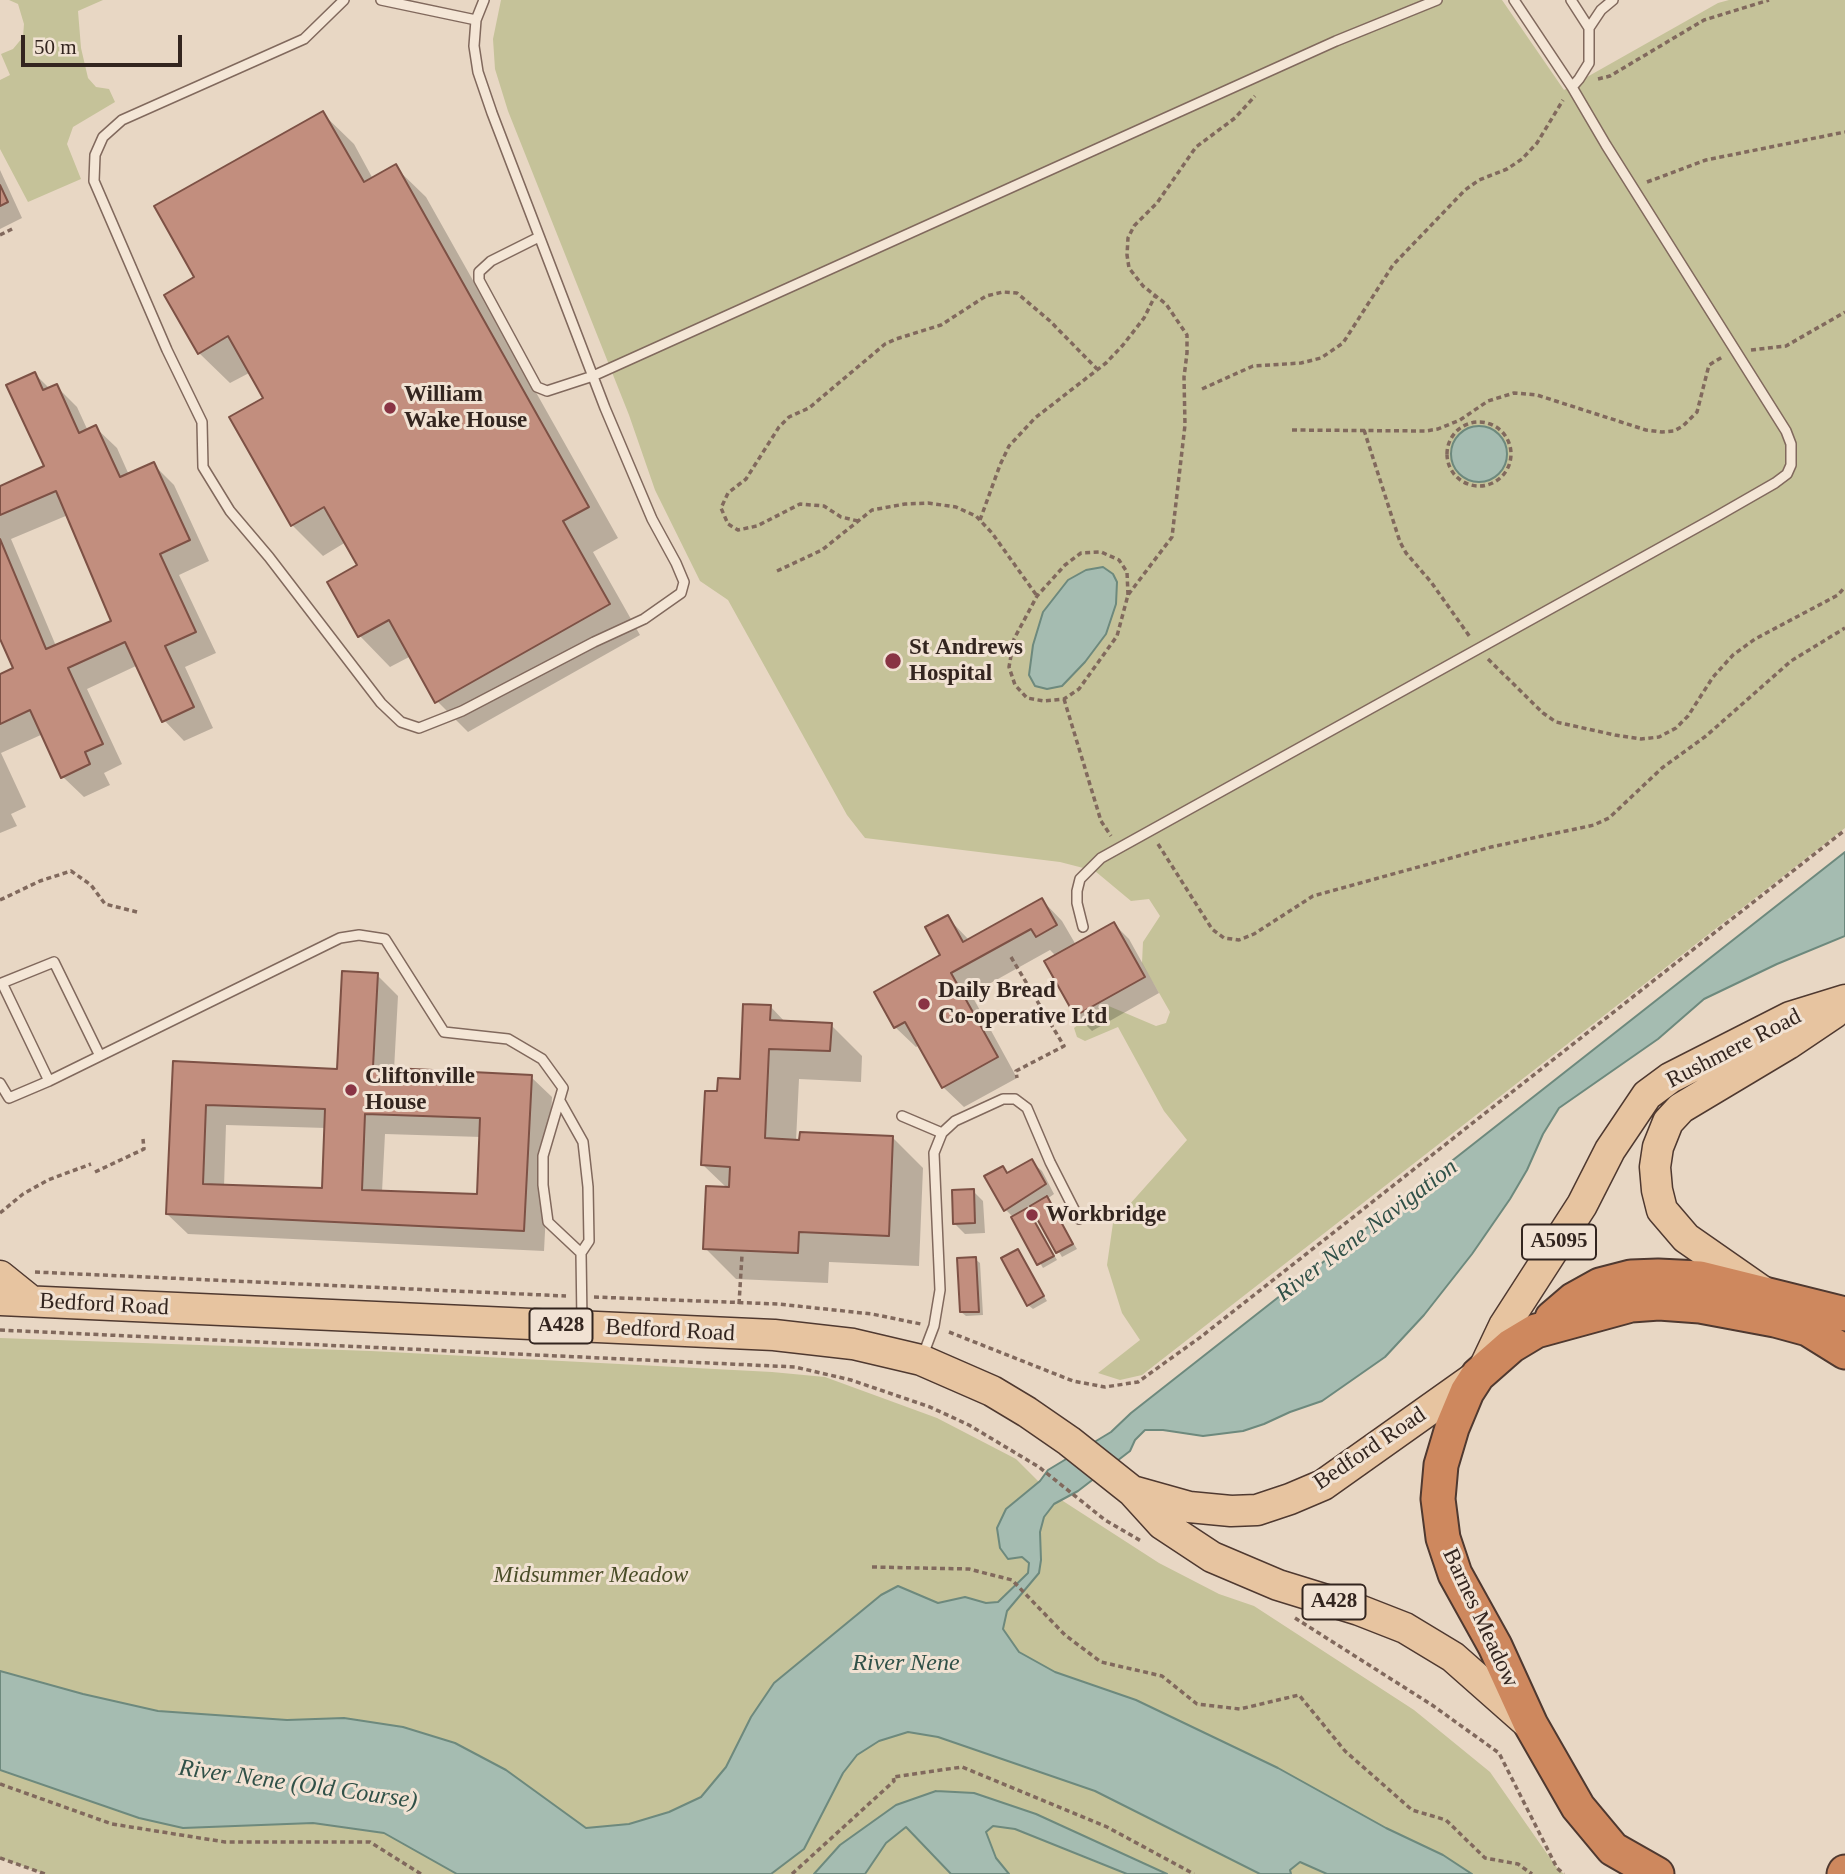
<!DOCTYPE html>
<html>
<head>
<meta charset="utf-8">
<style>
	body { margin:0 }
	#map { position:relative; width:1845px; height:1874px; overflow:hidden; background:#e8d7c4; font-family:"Times New Roman",serif }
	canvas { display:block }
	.scale { position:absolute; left:21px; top:35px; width:161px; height:32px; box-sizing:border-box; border:4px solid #33251f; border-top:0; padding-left:9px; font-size:21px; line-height:24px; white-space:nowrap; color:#33251f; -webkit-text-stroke:5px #f1e2d3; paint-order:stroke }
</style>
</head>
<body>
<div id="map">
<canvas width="1845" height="1874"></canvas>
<div class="scale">50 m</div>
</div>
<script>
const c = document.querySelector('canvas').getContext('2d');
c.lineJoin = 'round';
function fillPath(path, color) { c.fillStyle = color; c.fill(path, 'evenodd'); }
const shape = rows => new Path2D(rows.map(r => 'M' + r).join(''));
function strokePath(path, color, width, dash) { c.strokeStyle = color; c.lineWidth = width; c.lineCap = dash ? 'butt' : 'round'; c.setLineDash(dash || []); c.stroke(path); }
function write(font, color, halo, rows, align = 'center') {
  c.font = font + ' "Times New Roman",serif'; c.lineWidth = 6; c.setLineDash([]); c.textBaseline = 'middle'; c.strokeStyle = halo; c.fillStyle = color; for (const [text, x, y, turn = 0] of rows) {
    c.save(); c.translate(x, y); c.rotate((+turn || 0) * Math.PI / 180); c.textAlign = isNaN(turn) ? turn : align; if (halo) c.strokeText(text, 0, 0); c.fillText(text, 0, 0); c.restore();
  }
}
fillPath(shape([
	[9,0,103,0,78,11,81,48,88,78,96,87,109,89,115,102,73,127,67,144,81,179,28,202,0,149,0,80,10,75,1,54,13,49,23,37,24,24,18,4],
	[501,0,1502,0,1564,90,1718,3,1729,0,1845,0,1845,828,1142,1375,1120,1380,1098,1373,1140,1340,1122,1313,1107,1265,1113,1223,1187,1140,1164,1111,1118,1027,1085,1041,1077,1037,1074,1028,1104,1004,1156,1026,1166,1023,1170,1012,1142,963,1143,942,1160,916,1149,899,1131,901,1095,871,1060,862,865,838,847,815,728,600,700,581,655,490,629,415,508,111,495,69,493,39],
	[0,1338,371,1351,772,1372,825,1377,937,1418,1016,1459,1049,1492,1159,1563,1219,1594,1254,1606,1414,1710,1490,1772,1557,1868,1564,1874,771,1874,804,1849,843,1773,857,1755,879,1741,908,1732,1008,1601,986,1604,965,1597,938,1603,898,1586,881,1595,774,1683,751,1717,726,1767,701,1797,669,1812,629,1824,586,1828,506,1770,344,1718,287,1720,158,1711,83,1694,0,1671],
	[0,1770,139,1818,183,1828,313,1823,384,1833,457,1874,45,1874,0,1858]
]), '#c5c299');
const water = shape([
	'1451 454a28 28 0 1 1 56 0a28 28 0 1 1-56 0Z',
	[1103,567,1113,574,1117,582,1116,604,1106,634,1085,662,1062,686,1047,689,1035,686,1029,675,1033,645,1043,612,1068,580,1086,570,1103,567],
	[1845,852,1845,936,1777,964,1704,999,1658,1039,1559,1108,1543,1134,1527,1170,1510,1199,1472,1254,1424,1315,1385,1357,1322,1401,1290,1412,1264,1424,1243,1431,1203,1436,1163,1430,1145,1430,1135,1440,1130,1451,1078,1491,1054,1504,1044,1517,1040,1532,1041,1560,1039,1573,1007,1611,1003,1629,1019,1652,1055,1672,1136,1700,1278,1768,1386,1828,1443,1855,1472,1874,1327,1874,1300,1862,1290,1870,1291,1874,1260,1874,1095,1791,938,1737,908,1732,879,1741,857,1755,843,1773,804,1849,771,1874,457,1874,384,1833,313,1823,183,1828,139,1818,0,1770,0,1671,83,1694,158,1711,287,1720,344,1718,403,1727,455,1743,506,1770,586,1828,629,1824,669,1812,701,1797,726,1767,751,1717,774,1683,881,1595,898,1586,938,1603,965,1597,986,1603,998,1602,1028,1573,1029,1563,1022,1557,1008,1559,1000,1548,997,1528,1006,1509,1040,1481,1048,1470,1111,1432,1131,1413,1845,852],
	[936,1791,974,1793,1036,1814,1167,1874,1127,1874,1015,1829,993,1826,986,1832,996,1858,1009,1874,951,1874,906,1827,886,1843,865,1874,814,1874,840,1845,896,1805,936,1791]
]);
fillPath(water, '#a5bcb1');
strokePath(water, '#6d897d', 2);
fillPath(shape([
	[323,114,354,144,373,179,395,167,426,197,618,538,593,552,640,635,468,732,437,701,411,656,390,667,360,636,330,583,359,566,346,542,323,556,292,525,266,399,251,372,230,383,199,353,197,278],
	[0,170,22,218,0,229],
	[35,374,50,389,56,386,77,407,88,431,96,428,117,448,129,475,153,464,174,485,209,561,179,575,216,653,185,667,213,728,184,741,164,720,138,665,87,689,122,764,104,773,110,785,84,797,63,777,43,734,1,753,26,807,11,814,17,826,0,833,0,676,15,669,0,635,0,488,46,467],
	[68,515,114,622,56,646,11,539],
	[1042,900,1062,921,1076,945,1114,924,1129,939,1159,993,1092,1031,1076,1015,1046,961,1056,956,1050,950,971,994,1017,1078,964,1107,943,1087,920,1045,916,1047,895,1027,943,956,947,917,969,940],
	[377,975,398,996,394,1070,531,1077,552,1097,544,1251,188,1234,167,1214,175,1063,339,1071],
	[226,1125,326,1128,324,1190,224,1187],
	[385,1134,481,1137,478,1196,382,1192],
	[770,1006,786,1023,831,1025,862,1056,861,1082,799,1079,796,1141,892,1137,923,1168,919,1266,829,1262,828,1283,736,1279,705,1248,727,1188,703,1165,719,1093,741,1081],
	[1032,1162,1042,1171,1054,1194,1047,1199,1077,1249,1062,1257,1033,1208,1028,1211,1057,1260,1043,1268,1013,1217,1005,1209,1002,1168,1009,1174],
	[973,1191,983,1201,985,1233,965,1234,955,1224],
	[1017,1251,1047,1301,1033,1309,1028,1305],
	[975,1259,980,1263,983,1315,966,1316,961,1312]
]), '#0003');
const building = shape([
	[323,111,364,182,396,164,589,507,563,521,610,604,435,703,389,620,358,637,327,582,357,565,324,507,291,526,229,417,263,398,228,336,198,354,164,295,194,277,154,206,323,111],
	[0,185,8,202,0,206,0,185],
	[35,372,43,390,57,384,79,433,96,425,120,477,154,462,190,540,160,554,196,632,165,646,194,707,162,722,125,642,68,668,103,744,85,752,90,764,61,778,30,710,0,724,0,674,13,668,0,639,0,539,46,649,111,621,56,491,0,515,0,486,44,466,6,385,35,372],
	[1042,898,1057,925,1036,937,1031,929,951,973,998,1057,942,1088,905,1022,894,1028,874,992,940,955,925,927,948,915,963,942,1042,898],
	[1114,922,1145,977,1075,1016,1044,961,1114,922],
	[342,971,378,973,373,1067,532,1075,524,1231,166,1214,173,1061,337,1069,342,971],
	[206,1105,325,1109,322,1188,203,1184,206,1105],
	[365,1114,480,1118,477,1194,362,1190,365,1114],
	[743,1004,771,1005,770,1020,832,1023,830,1051,769,1049,765,1138,799,1140,800,1132,893,1136,889,1236,799,1232,798,1253,703,1249,706,1186,729,1187,730,1167,701,1165,705,1091,717,1091,718,1078,740,1079,743,1004],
	[1032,1159,1046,1184,1004,1211,984,1176,1003,1166,1007,1173,1032,1159],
	[974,1189,975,1223,953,1224,952,1190,974,1189],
	[1047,1196,1073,1244,1056,1253,1030,1206,1047,1196],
	[1027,1208,1054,1256,1037,1265,1011,1217,1027,1208],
	[1018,1249,1044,1296,1027,1306,1001,1258,1018,1249],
	[976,1257,979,1312,960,1312,957,1258,976,1257]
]);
fillPath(building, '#c28e7e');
strokePath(building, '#7d5145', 2);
const lane = shape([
	[344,0,304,39,122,120,103,137,95,155,94,181,167,350,202,422,203,467,230,511,269,557,381,703,401,722,419,728,462,711,594,642,644,619,681,593,684,582,676,563,652,519,605,408,492,113,478,72,474,46,476,20,484,0],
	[381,0,476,20],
	[1571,0,1589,28],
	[1572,87,1579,79,1589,63,1589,28,1601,10,1613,0],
	[539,237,491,261,479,272,479,280,537,387,547,391,593,376,1336,41,1437,0],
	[1083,927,1077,903,1077,891,1080,879,1101,858,1714,518,1775,483,1787,474,1791,465,1791,444,1786,431,1606,145,1572,87,1514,0],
	[49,1081,340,938,359,935,385,939,444,1032,508,1039,542,1059,563,1088,543,1156,543,1185,548,1222,581,1253,582,1321],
	[0,1083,9,1098,49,1081,2,983,54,962,100,1056],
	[560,1101,583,1142,588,1187,589,1241,581,1253],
	[902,1116,942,1133],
	[923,1355,934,1326,940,1290,934,1153,942,1133,955,1121,1003,1099,1015,1099,1027,1108,1050,1162,1079,1219]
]);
const primary = shape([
	[0,1276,31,1301],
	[1762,1291,1686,1238,1662,1210,1657,1190,1655,1167,1658,1147,1668,1122,1681,1108,1788,1044,1834,1013],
	[0,1300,774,1335,853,1344,921,1360,992,1391,1027,1412,1069,1441,1132,1491,1162,1524,1212,1557,1278,1585,1359,1610,1405,1628,1453,1657,1530,1725],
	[1485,1366,1504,1326,1582,1205,1610,1150,1647,1095,1670,1078,1790,1017,1845,1000],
	[1132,1491,1189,1507,1231,1511,1257,1510,1290,1499,1323,1485,1478,1375]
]);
const highway = shape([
	[1552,1318,1573,1300,1600,1285,1631,1277,1658,1276,1700,1278,1845,1314],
	[1657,1874,1613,1849,1578,1807,1531,1725,1495,1646,1455,1574,1443,1538,1438,1499,1441,1465,1452,1428,1467,1392,1478,1375,1511,1346,1536,1331,1631,1305,1659,1303,1700,1306,1775,1320,1808,1329,1845,1352],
	[1844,1874,1845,1872]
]);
strokePath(lane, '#81695d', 12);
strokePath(primary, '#4f3930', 33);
strokePath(highway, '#4f3930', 37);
strokePath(shape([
	[1598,79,1610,76,1704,20,1769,0],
	[1647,182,1706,160,1845,132],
	[0,235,14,228],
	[1751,350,1786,346,1845,312],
	[1202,389,1253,366,1301,363,1321,358,1343,343,1393,265,1465,190,1479,180,1507,169,1522,159,1537,143,1563,100],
	'1447 454a32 32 0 1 1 64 0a32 32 0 1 1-64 0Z',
	[1292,430,1426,431,1438,429,1460,420,1488,401,1514,393,1537,395,1646,430,1662,432,1674,431,1683,426,1697,412,1709,365,1724,356],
	[1364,430,1400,542,1406,553,1431,582,1470,637],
	[980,520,1000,465,1009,446,1035,418,1106,363,1123,345,1144,318,1155,296],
	[858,521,841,517,824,506,800,504,757,526,738,530,728,524,721,508,728,493,746,479,779,427,789,417,809,408,885,344,896,339,941,325,986,296,1003,292,1017,293,1050,321,1097,369],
	[777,571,822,550,872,510,905,504,928,503,956,507,976,516,992,533,1037,596],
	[1128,595,1127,572,1119,560,1101,552,1081,553,1065,565,1037,596,1014,639,1009,667,1015,685,1027,698,1044,701,1064,699,1079,689,1117,636,1128,595,1172,537,1185,425,1184,377,1187,353,1187,335,1166,304,1143,286,1129,268,1127,255,1128,238,1134,226,1157,203,1196,147,1235,118,1255,96],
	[1488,659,1543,713,1556,722,1615,735,1641,739,1659,737,1676,728,1688,716,1713,677,1733,655,1755,639,1838,595,1845,587],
	[1064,699,1101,821,1111,836],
	[1158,844,1212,929,1224,938,1239,940,1254,934,1313,896,1491,847,1594,825,1609,818,1662,768,1706,736,1791,661,1845,628],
	[0,900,40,881,71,871,91,885,105,904,137,912],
	[1011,957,1064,1046,1016,1071,1017,1078],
	[95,1172,144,1149,143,1139],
	[0,1213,23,1194,48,1180,91,1164],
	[35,1272,566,1296],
	[594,1297,778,1304,872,1314,921,1324],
	[739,1304,742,1255],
	[0,1330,795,1367,851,1380,930,1407,969,1425,1039,1467,1105,1520,1141,1541],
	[949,1332,1073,1381,1105,1387,1138,1382,1202,1336,1845,830],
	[872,1567,969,1569,1012,1580,1065,1635,1101,1662,1162,1676,1197,1704,1240,1709,1299,1695,1345,1751,1412,1810,1446,1820,1485,1858,1518,1864,1532,1874],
	[1295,1618,1432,1705,1499,1753,1557,1868,1564,1874],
	[0,1784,112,1824,225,1842,370,1842,421,1874],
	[0,1858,45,1874],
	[792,1874,894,1781,893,1777,962,1767,1107,1827,1194,1874]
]), '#81695d', 3.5, [5, 3.5]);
strokePath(lane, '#f4e6d6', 9);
strokePath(primary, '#e7c4a0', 30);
strokePath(highway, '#ce885e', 33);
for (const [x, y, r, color] of [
	[390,408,7,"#893444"],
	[893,661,9,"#893444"],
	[924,1004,7,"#893444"],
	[351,1090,7,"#893444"],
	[1032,1215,7,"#893444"]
]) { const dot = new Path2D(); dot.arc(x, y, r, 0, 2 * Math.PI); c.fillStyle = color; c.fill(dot); strokePath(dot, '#f1e2d3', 2.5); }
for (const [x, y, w] of [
	[1559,1242,74],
	[561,1326,63],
	[1334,1602,63]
]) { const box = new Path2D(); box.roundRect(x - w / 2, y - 17.5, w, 35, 5); c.fillStyle = '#f1e2d3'; c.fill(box); strokePath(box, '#33251f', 2); }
write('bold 21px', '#33251f', null, [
	["A5095",1559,1242],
	["A428",561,1326],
	["A428",1334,1602]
]);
write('bold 23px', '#33251f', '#f1e2d3', [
	["William",404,395],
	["Wake House",404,421],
	["St Andrews",909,648],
	["Hospital",909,674],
	["Daily Bread",938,991],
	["Co-operative Ltd",938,1017],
	["Cliftonville",365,1077],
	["House",365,1103],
	["Workbridge",1046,1215]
], 'left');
write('23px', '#33251f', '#f1e2d3', [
	["Rushmere Road",1734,1049,-27],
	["Bedford Road",104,1305,3],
	["Bedford Road",670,1331,3],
	["Bedford Road",1370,1449,-34],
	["Barnes Meadow",1480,1618,65]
]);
write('italic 23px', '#4a4d28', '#f1e2d3', [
	["Midsummer Meadow",591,1576]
]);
write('italic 24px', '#305148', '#f1e2d3', [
	["River Nene Navigation",1367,1231,-37],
	["River Nene",906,1664],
	["River Nene (Old Course)",298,1785,8]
]);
</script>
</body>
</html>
